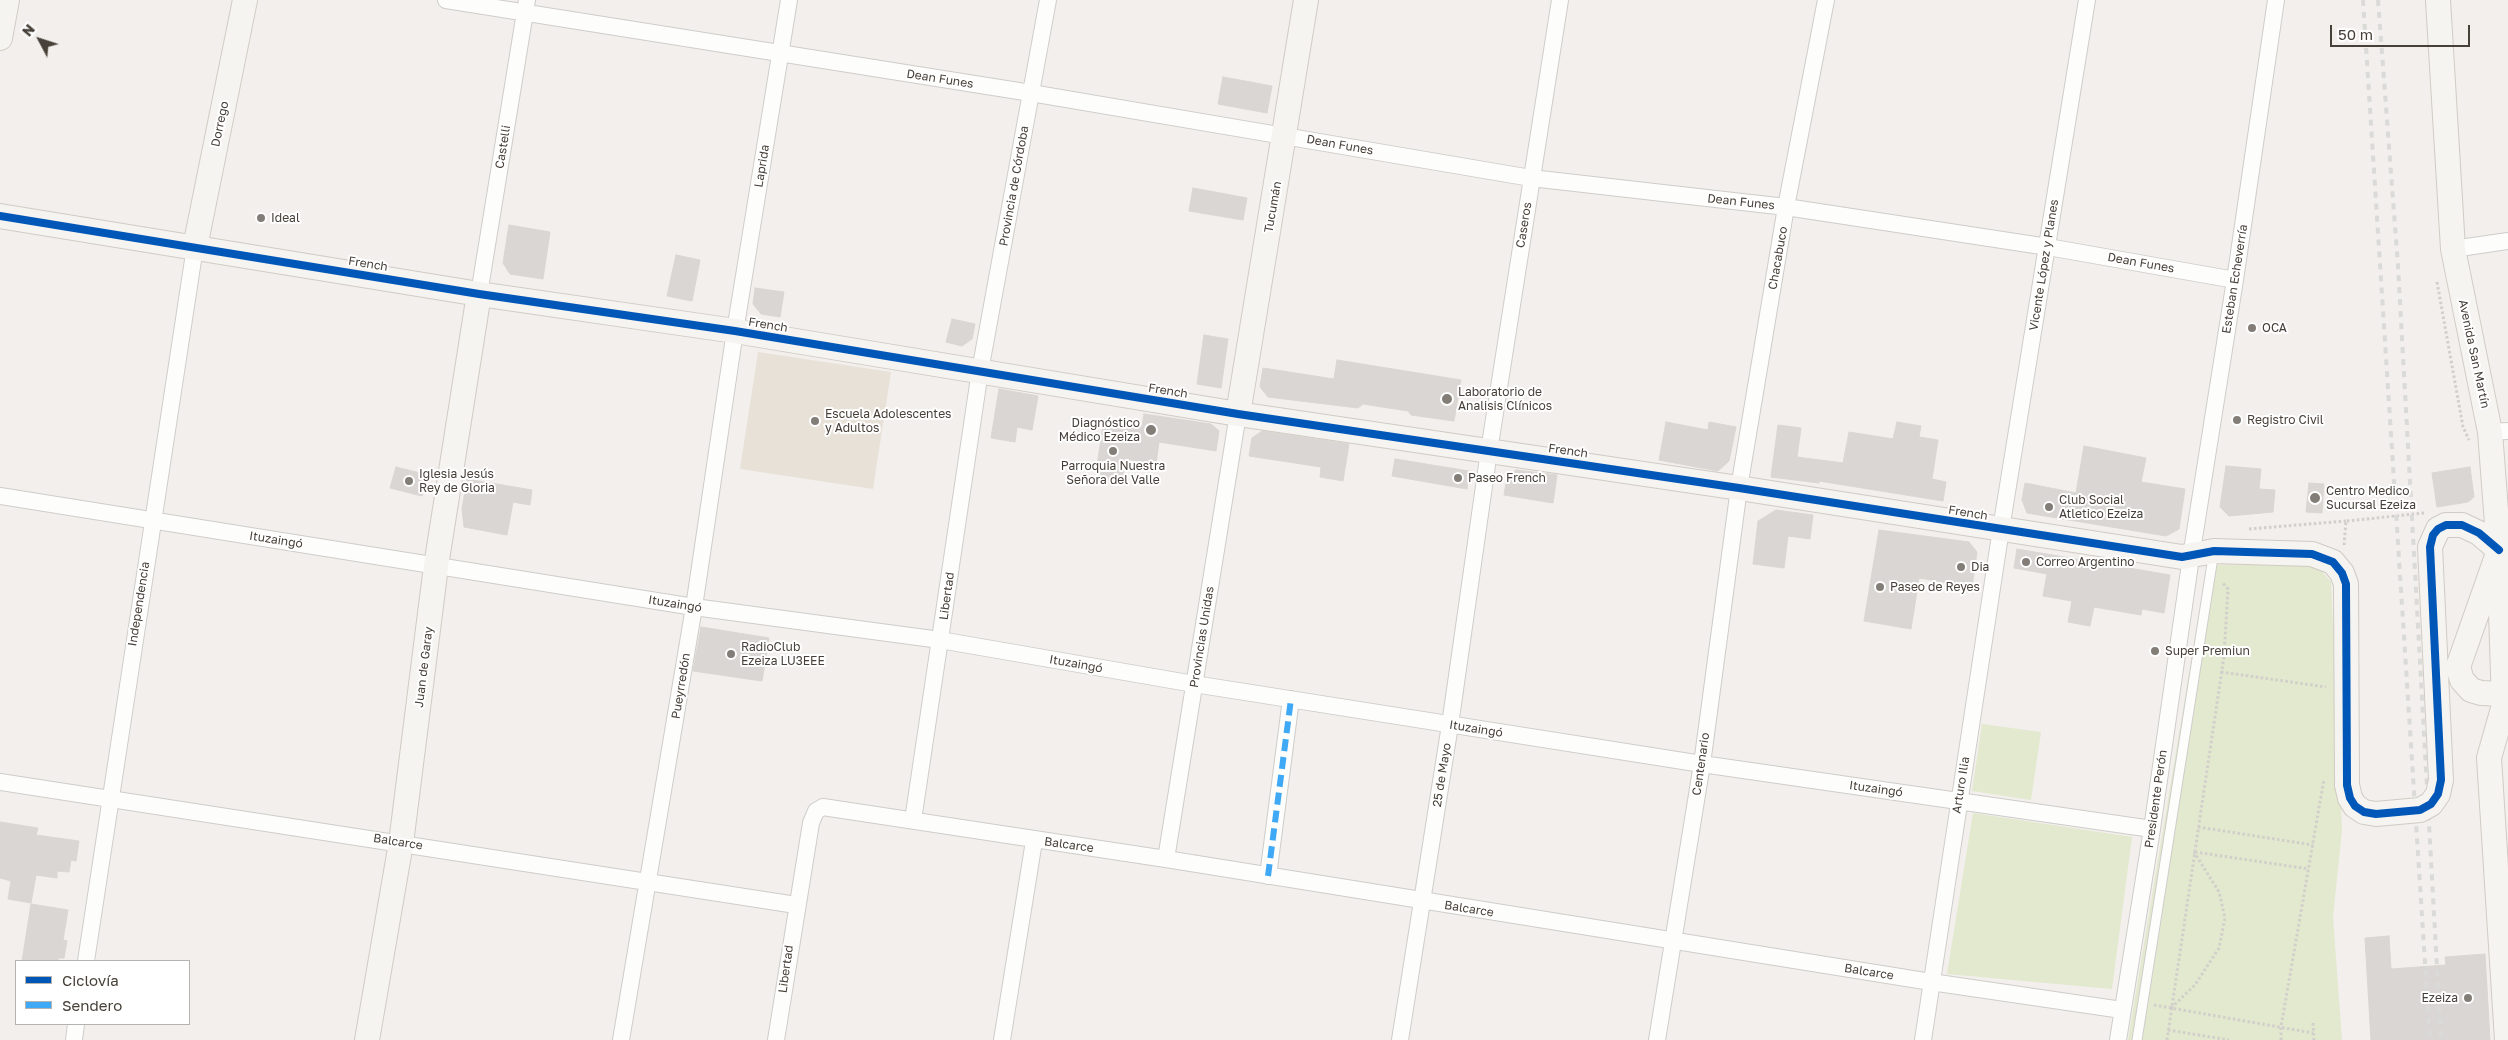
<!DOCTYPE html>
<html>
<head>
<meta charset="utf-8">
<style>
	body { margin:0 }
	#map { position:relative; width:2508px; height:1040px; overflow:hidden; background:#f2efec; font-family:"Golos Text",sans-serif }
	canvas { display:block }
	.legend { position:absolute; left:15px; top:960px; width:175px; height:65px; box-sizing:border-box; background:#fff; border:1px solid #b5b3af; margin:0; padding:6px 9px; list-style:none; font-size:15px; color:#474038 }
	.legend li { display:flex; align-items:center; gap:10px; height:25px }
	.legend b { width:25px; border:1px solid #b5b3af }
	.north { position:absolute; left:15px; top:15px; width:50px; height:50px; -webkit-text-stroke:4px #fff; paint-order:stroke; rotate:310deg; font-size:14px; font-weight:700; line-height:20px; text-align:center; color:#474038 }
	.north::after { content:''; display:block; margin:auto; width:18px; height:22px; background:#474038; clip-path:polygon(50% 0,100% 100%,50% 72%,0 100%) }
	.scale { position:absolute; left:2330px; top:25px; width:140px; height:22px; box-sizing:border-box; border:2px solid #474038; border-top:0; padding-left:6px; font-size:15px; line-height:18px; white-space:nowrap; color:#474038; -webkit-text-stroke:4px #fff; paint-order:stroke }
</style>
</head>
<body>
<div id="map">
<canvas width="2508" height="1040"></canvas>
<ul class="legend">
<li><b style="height:6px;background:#0057b8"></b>Ciclovía</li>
<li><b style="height:6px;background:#3fa9f5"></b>Sendero</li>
</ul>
<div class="north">N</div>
<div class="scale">50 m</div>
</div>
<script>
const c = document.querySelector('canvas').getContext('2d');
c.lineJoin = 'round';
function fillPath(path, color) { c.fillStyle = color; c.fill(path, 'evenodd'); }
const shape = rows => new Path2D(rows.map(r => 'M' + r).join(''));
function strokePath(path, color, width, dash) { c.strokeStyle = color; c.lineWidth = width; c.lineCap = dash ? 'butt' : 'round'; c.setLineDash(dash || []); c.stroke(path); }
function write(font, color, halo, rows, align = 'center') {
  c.font = font + ' "Golos Text",sans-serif'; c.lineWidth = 4; c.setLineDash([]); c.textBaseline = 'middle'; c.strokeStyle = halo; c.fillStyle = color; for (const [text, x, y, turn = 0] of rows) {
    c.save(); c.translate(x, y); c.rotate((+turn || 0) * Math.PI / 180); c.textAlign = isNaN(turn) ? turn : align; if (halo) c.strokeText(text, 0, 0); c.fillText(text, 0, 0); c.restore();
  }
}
fillPath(shape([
	[758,352,891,372,873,489,740,469]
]), '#e8e1d8');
fillPath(shape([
	[2315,563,2331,582,2342,830,2333,917,2342,1040,2128,1040,2207,565],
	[1982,724,2041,732,2031,800,1972,791],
	[1973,813,2132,837,2112,989,1947,974]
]), '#e2e9ce');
const building = shape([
	[1223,77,1272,86,1267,113,1218,104,1223,77],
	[1193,188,1247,198,1243,220,1189,211,1193,188],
	[509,225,550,232,543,279,510,274,503,263,509,225],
	[676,255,700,260,692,301,667,296,676,255],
	[755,288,784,292,780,317,761,314,753,304,755,288],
	[952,319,975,324,972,339,962,346,946,342,952,319],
	[1204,335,1228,339,1221,388,1197,384,1204,335],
	[1337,360,1461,380,1454,421,1411,415,1408,411,1363,404,1358,408,1268,397,1260,387,1263,368,1334,379,1337,360],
	[999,389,1038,396,1032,430,1017,427,1015,442,991,438,999,389],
	[1144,414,1211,424,1219,431,1216,451,1159,442,1156,464,1126,459,1122,484,1095,479,1104,419,1142,426,1144,414],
	[1666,422,1708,430,1709,422,1736,427,1729,461,1718,471,1659,460,1666,422],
	[1897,422,1921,426,1919,437,1938,440,1932,479,1946,482,1943,501,1819,481,1819,483,1771,477,1778,425,1801,428,1797,457,1843,463,1849,432,1893,439,1897,422],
	[1262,431,1349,444,1343,481,1320,477,1321,467,1249,456,1252,438,1262,431],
	[2084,446,2146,458,2141,482,2185,489,2179,529,2166,536,2027,513,2022,500,2025,483,2076,493,2084,446],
	[1395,459,1469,471,1467,489,1392,476,1395,459],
	[2226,466,2261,469,2259,489,2275,490,2273,512,2229,516,2220,507,2226,466],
	[396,467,428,475,422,496,390,488,396,467],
	[2470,467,2474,497,2468,502,2437,507,2432,473,2470,467],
	[1516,470,1557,475,1553,503,1504,495,1507,477,1516,470],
	[467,479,532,490,530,505,513,502,507,535,464,527,462,509,467,479],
	[2309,483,2324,484,2322,513,2306,512,2309,483],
	[1776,510,1813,515,1810,539,1788,536,1784,568,1753,564,1758,521,1776,510],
	[1879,530,1969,542,1977,552,1972,587,1919,578,1911,629,1864,621,1879,530],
	[2017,549,2170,575,2164,613,2142,609,2141,615,2094,607,2090,626,2068,622,2072,601,2043,596,2047,574,2014,568,2017,549],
	[701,627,769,638,762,681,693,671,701,627],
	[0,822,38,828,36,835,79,841,76,861,71,860,69,872,57,871,57,878,36,875,31,903,8,899,11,881,0,878,0,822],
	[31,904,68,910,63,940,67,941,64,958,58,958,58,961,22,961,31,904],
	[2389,936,2391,969,2446,965,2445,957,2485,954,2490,1040,2371,1040,2365,938,2389,936]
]);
fillPath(building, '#d9d6d3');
strokePath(building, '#dad6d2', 1);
const lane = shape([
	[2137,1040,2214,551]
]);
const street = shape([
	[446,0,1031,93,1531,178,1786,207,2048,247,2235,280],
	[2453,249,2508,241],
	[479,294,527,0],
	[2490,432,2508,431],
	[0,496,694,607,940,640,1194,684,1702,764,2152,829],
	[0,782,796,905],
	[913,820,980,371,1048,0],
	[1166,859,1238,414],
	[1268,876,1291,699],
	[86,961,195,247],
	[74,1040,76,1024],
	[621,1040,694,607,735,331,789,0],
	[776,1040,811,823,816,811,823,807,1166,859,1931,982,2122,1010],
	[1002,1040,1034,841],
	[1400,1040,1450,725,1489,451,1560,0],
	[1657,1040,1702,764,1739,488,1786,207,1826,0],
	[1923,1040,2001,529,2087,0],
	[2118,1040,2152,829,2191,557,2235,280,2276,0]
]);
const secondary = shape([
	[2438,0,2453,249,2490,432,2499,550,2504,705,2489,758,2507,1040],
	[0,38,7,0],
	[0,216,479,294,735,331,1238,414,1739,488,2182,557,2214,551,2312,554,2333,562,2342,573,2346,584,2347,785],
	[195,247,245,0],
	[1238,414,1306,0],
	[2496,559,2458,667,2462,680,2471,690,2481,693,2504,694],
	[2441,780,2430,547,2438,529,2446,525,2462,525,2479,533,2499,550],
	[367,1040,401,843,436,566,479,294]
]);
strokePath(lane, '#cfcdca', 11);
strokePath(street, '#cfcdca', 18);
strokePath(secondary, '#d0cbc4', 26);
strokePath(shape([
	[2437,282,2463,427,2469,440],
	[2249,529,2346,521],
	[2344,545,2346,521,2425,513],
	[2221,672,2326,687],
	[2198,827,2313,845],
	[2195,852,2309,869],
	[2154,1005,2313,1033],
	[2171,1008,2195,985,2219,948,2225,918,2219,892,2194,852],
	[2313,1023,2314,1040],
	[2168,1030,2229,1040],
	[2167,1040,2224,656,2228,589,2222,582],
	[2281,1040,2281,1027,2324,779]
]), '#d2cfcb', 3, [2.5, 2.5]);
strokePath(lane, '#fdfdfc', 9);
strokePath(street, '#fdfdfc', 16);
strokePath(secondary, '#f6f4f0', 24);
strokePath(shape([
	[2363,0,2430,1040],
	[2378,0,2398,266,2441,1040]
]), '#dadad9', 4, [6, 6]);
const secondaryBridge = shape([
	[2347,785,2350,798,2355,806,2364,812,2376,814,2420,810,2431,804,2438,794,2441,780]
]);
strokePath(secondaryBridge, '#d0cbc4', 26, []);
strokePath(secondaryBridge, '#f6f4f0', 24);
strokePath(shape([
	[1268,876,1291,699]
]), '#3fa9f5', 6, [12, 6]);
strokePath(shape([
	[0,216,479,294,735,331,1238,414,1739,488,2182,557,2214,551,2312,554,2333,562,2342,573,2346,584,2347,785,2350,798,2355,806,2364,812,2376,814,2420,810,2431,804,2438,794,2441,780,2430,547,2433,535,2438,529,2446,525,2462,525,2479,533,2499,550]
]), '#0057b8', 8);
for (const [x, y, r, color] of [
	[261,218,5,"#837d77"],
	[2252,328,5,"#837d77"],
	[1447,399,6,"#837d77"],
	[2237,420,5,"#837d77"],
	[815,421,5,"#837d77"],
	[1151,430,6,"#837d77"],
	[1113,451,5,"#837d77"],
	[1458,478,5,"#837d77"],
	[409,481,5,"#837d77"],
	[2315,498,6,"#837d77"],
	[2049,507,5,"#837d77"],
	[2026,562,5,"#837d77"],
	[1961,567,5,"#837d77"],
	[1880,587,5,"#837d77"],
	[2155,651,5,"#837d77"],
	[731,654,5,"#837d77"],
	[2468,998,5,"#837d77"]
]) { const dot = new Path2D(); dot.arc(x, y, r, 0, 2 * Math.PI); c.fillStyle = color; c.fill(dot); strokePath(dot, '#fff', 2); }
write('12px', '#474038', '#fff', [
	["Dean Funes",940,79,9],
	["Dorrego",220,124,-78],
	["Dean Funes",1340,145,10],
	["Castelli",503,147,-81],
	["Laprida",762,166,-81],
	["Provincia de Córdoba",1014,186,-80],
	["Dean Funes",1741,202,6],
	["Tucumán",1273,207,-80],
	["Caseros",1524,225,-81],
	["Chacabuco",1778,258,-80],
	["Dean Funes",2141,263,10],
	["French",368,264,9],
	["Vicente López y Planes",2044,265,-81],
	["Esteban Echeverría",2235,279,-81],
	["French",768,325,9],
	["Avenida San Martín",2474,354,78],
	["French",1168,391,9],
	["French",1568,451,8],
	["French",1968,513,9],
	["Ituzaingó",276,540,9],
	["Libertad",947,596,-82],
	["Independencia",139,604,-81],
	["Ituzaingó",675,604,9],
	["Provincias Unidas",1202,637,-81],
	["Ituzaingó",1076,664,10],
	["Juan de Garay",424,667,-83],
	["Pueyrredón",681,686,-81],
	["Ituzaingó",1476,729,9],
	["Centenario",1701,764,-82],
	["25 de Mayo",1442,775,-81],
	["Arturo Ilia",1961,785,-81],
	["Ituzaingó",1876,789,8],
	["Presidente Perón",2156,799,-82],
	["Balcarce",398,842,9],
	["Balcarce",1069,845,8],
	["Balcarce",1469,909,9],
	["Libertad",786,969,-82],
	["Balcarce",1869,972,9]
]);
write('12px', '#474038', '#fff', [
	["Ideal",271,218],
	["OCA",2262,328],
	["Laboratorio de",1458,392],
	["Analisis Clínicos",1458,406],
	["Escuela Adolescentes",825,414],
	["y Adultos",825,428],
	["Registro Civil",2247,420],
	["Diagnóstico",1140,423,"right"],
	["Médico Ezeiza",1140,437,"right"],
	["Parroquia Nuestra",1113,466,"center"],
	["Señora del Valle",1113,480,"center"],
	["Iglesia Jesús",419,474],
	["Rey de Gloria",419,488],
	["Paseo French",1468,478],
	["Centro Medico",2326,491],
	["Sucursal Ezeiza",2326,505],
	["Club Social",2059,500],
	["Atletico Ezeiza",2059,514],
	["Correo Argentino",2036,562],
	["Dia",1971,567],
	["Paseo de Reyes",1890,587],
	["RadioClub",741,647],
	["Ezeiza LU3EEE",741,661],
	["Super Premiun",2165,651],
	["Ezeiza",2458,998,"right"]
], 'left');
</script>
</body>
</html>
